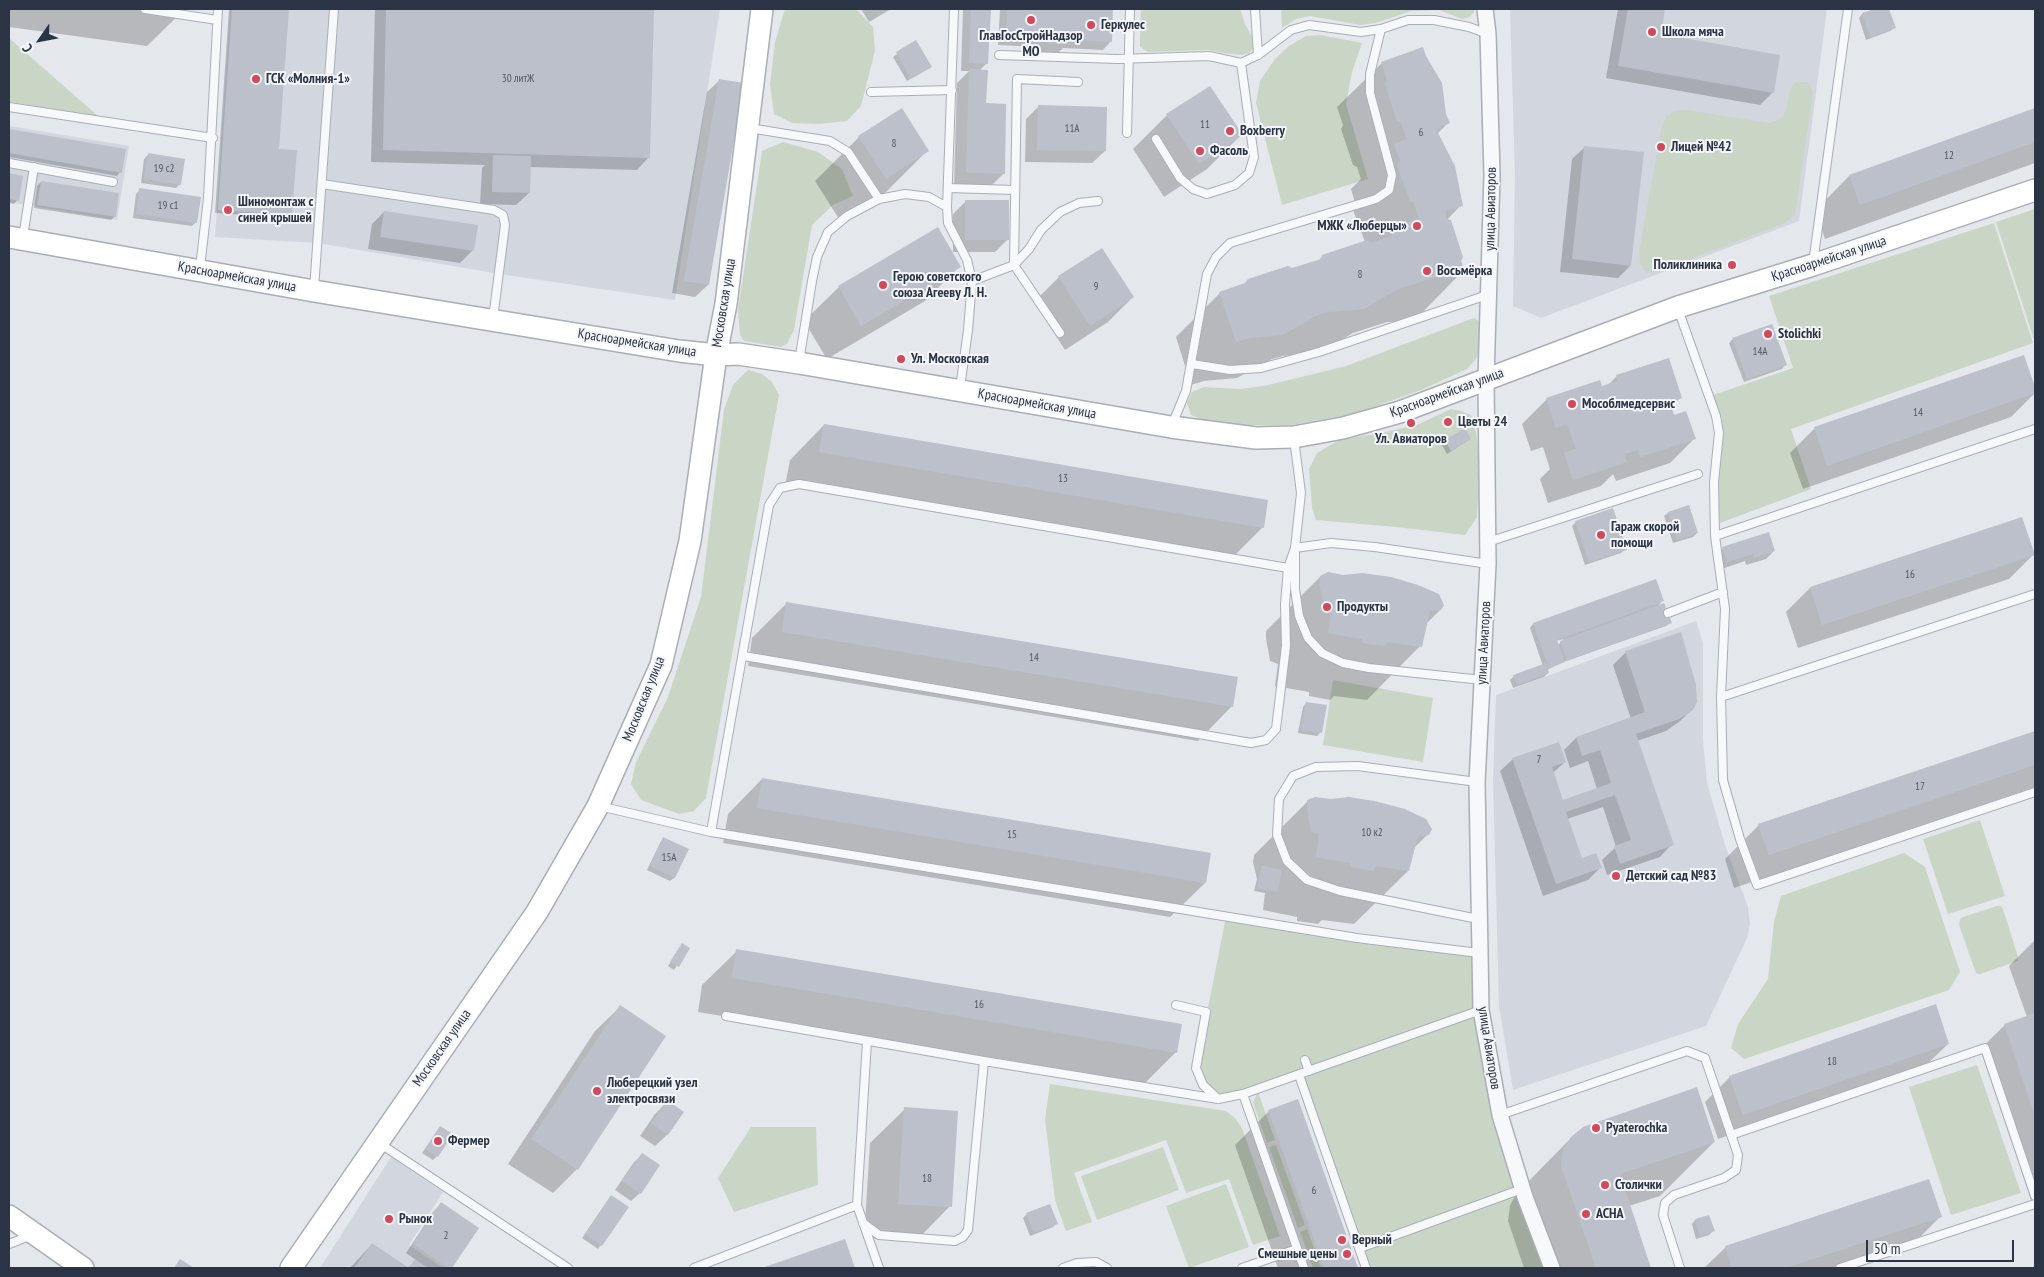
<!DOCTYPE html>
<html>
<head>
<meta charset="utf-8">
<style>
	body { margin:0 }
	#map { position:relative; width:2044px; height:1277px; overflow:hidden; background:#e4e7ec; font-family:"PT Sans Narrow",sans-serif }
	canvas { display:block }
	.frame { position:absolute; inset:0; border:10px solid #2b3445; pointer-events:none }
	.north { position:absolute; left:15px; top:15px; width:50px; height:50px; -webkit-text-stroke:4px #f4f6f9; paint-order:stroke; rotate:237deg; font-size:14px; font-weight:700; line-height:20px; text-align:center; color:#2b3445 }
	.north::after { content:''; display:block; margin:auto; width:18px; height:22px; background:#2b3445; clip-path:polygon(50% 0,100% 100%,50% 72%,0 100%) }
	.scale { position:absolute; left:1866px; top:1240px; width:148px; height:22px; box-sizing:border-box; border:2px solid #2b3445; border-top:0; padding-left:6px; font-size:15px; line-height:18px; white-space:nowrap; color:#2b3445; -webkit-text-stroke:4px #f4f6f9; paint-order:stroke }
</style>
</head>
<body>
<div id="map">
<canvas width="2044" height="1277"></canvas>
<div class="frame"></div>
<div class="north">С</div>
<div class="scale">50 m</div>
</div>
<script>
const c = document.querySelector('canvas').getContext('2d');
c.lineJoin = 'round';
function fillPath(path, color) { c.fillStyle = color; c.fill(path, 'evenodd'); }
const shape = rows => new Path2D(rows.map(r => 'M' + r).join(''));
function strokePath(path, color, width, dash) { c.strokeStyle = color; c.lineWidth = width; c.lineCap = dash ? 'butt' : 'round'; c.setLineDash(dash || []); c.stroke(path); }
function write(font, color, halo, rows, align = 'center') {
  c.font = font + ' "PT Sans Narrow",sans-serif'; c.lineWidth = 4; c.setLineDash([]); c.textBaseline = 'middle'; c.strokeStyle = halo; c.fillStyle = color; for (const [text, x, y, turn = 0] of rows) {
    c.save(); c.translate(x, y); c.rotate((+turn || 0) * Math.PI / 180); c.textAlign = isNaN(turn) ? turn : align; if (halo) c.strokeText(text, 0, 0); c.fillText(text, 0, 0); c.restore();
  }
}
fillPath(shape([
	[230,9,720,9,675,300,500,274,318,243,215,237],
	[1510,9,1827,9,1799,221,1541,318,1513,306,1515,175],
	[9,126,129,146,117,220,9,202],
	[1696,621,1703,643,1703,740,1707,783,1725,845,1748,907,1750,923,1747,938,1706,1026,1513,1090,1499,1006,1493,781,1496,695],
	[391,1157,443,1192,409,1245,443,1268,320,1268]
]), '#d2d6de');
fillPath(shape([
	[785,9,856,9,873,27,875,51,861,106,847,121,819,124,792,123,774,114,770,85,775,42],
	[1141,9,1240,9,1245,24,1255,42,1253,49,1249,53,1242,55,1222,53,1209,50,1149,52,1144,50,1140,46,1140,39],
	[1281,9,1474,9,1474,12,1470,17,1462,19,1439,10,1412,11,1375,23,1360,25,1310,16,1296,19,1282,28],
	[1321,35,1362,43,1352,72,1346,104,1368,179,1282,205,1256,103,1260,81,1275,59,1289,46,1306,36],
	[9,38,98,116,9,102],
	[1799,82,1807,82,1811,86,1813,92,1795,215,1785,223,1654,273,1645,271,1640,264,1639,252,1662,126,1666,117,1675,111,1687,110,1769,123,1776,121,1782,117,1786,111,1790,90,1795,83],
	[783,142,818,152,842,169,853,196,833,205,812,225,794,330,787,344,781,347,744,341,740,335,738,310,762,151],
	[2035,209,2035,343,1996,222],
	[1994,223,2033,343,1791,429,1811,489,1720,523,1718,488,1719,463,1723,440,1722,420,1713,395,1793,368,1769,296],
	[1474,318,1479,321,1482,327,1480,348,1476,359,1467,369,1421,390,1357,413,1292,425,1240,425,1203,420,1191,415,1187,403,1192,392,1204,387,1240,389,1264,386,1346,366],
	[748,370,762,374,772,382,779,395,706,798,694,811,679,814,641,800,631,784,636,762,668,697,701,597,724,410,733,385],
	[1451,409,1461,411,1471,415,1476,432,1480,468,1477,517,1465,535,1396,527,1316,520,1312,507,1309,469,1317,453,1339,440,1382,433,1419,424],
	[1333,680,1433,698,1423,762,1323,745],
	[1980,820,2005,896,1948,914,1923,839],
	[1904,853,1925,867,1960,972,1949,990,1744,1059,1731,1048,1738,1024,1768,979,1774,922,1781,896],
	[1997,906,2001,906,2003,909,2018,957,2018,961,1980,974,1976,973,1959,925,1960,919,1963,917],
	[1226,917,1479,953,1500,1115,1552,1268,1366,1268,1299,1075,1218,1099,1203,1085,1196,1068],
	[1977,1065,2021,1193,1951,1215,1909,1087],
	[1050,1084,1226,1111,1235,1118,1242,1128,1280,1236,1253,1245,1229,1179,1186,1193,1166,1140,1074,1173,1092,1222,1066,1231,1055,1200,1045,1119],
	[1258,1092,1275,1140,1267,1143,1253,1102],
	[751,1127,816,1127,818,1185,734,1212,718,1178],
	[1276,1145,1305,1225,1298,1228,1269,1147],
	[1163,1147,1179,1190,1097,1220,1081,1176],
	[1226,1184,1249,1247,1189,1268,1166,1206],
	[1307,1229,1321,1268,1313,1268,1300,1232]
]), '#c9d6c5');
fillPath(shape([
	[9,9,185,9,147,46,9,27],
	[229,9,287,9,277,150,291,215,287,218,215,213],
	[375,9,653,9,649,157,637,170,529,167,529,193,516,205,480,204,482,168,485,165,371,162],
	[861,9,891,9,869,22],
	[963,9,989,9,987,63,979,71,985,104,1004,173,991,186,954,184,957,83,969,71,961,71],
	[1000,9,1112,9,1111,41,1103,50,1063,48,1059,52,1040,52,1040,47,998,45],
	[1618,9,1664,9,1660,35,1773,92,1760,105,1606,78],
	[1878,9,1888,9,1894,28,1890,31,1866,40,1859,18,1862,14],
	[915,42,930,67,907,81,893,57],
	[1382,63,1445,114,1448,123,1437,134,1461,205,1447,220,1462,268,1457,273,1458,276,1414,321,1387,322,1353,333,1318,353,1283,356,1272,359,1237,378,1204,381,1191,385,1176,337,1220,293,1318,261,1323,256,1365,242,1353,210,1356,206,1351,189,1361,179,1357,167,1353,165,1341,129,1343,125,1337,107],
	[720,80,708,285,695,297,672,293,707,92],
	[1038,107,1105,151,1092,163,1025,162,1026,119],
	[2035,110,2035,163,1825,239,1815,211,1849,176],
	[1167,115,1241,135,1207,169,1164,197,1133,149],
	[9,130,124,150,120,172,117,176,9,157],
	[859,137,927,151,883,195,841,222,815,181],
	[1585,147,1630,266,1618,278,1560,272,1572,159],
	[148,155,180,184,176,188,141,183,144,159],
	[9,175,22,177,17,200,14,204,9,203],
	[41,182,115,216,111,220,34,208,37,186],
	[140,190,196,222,192,226,133,218,136,194],
	[965,202,1008,239,995,252,953,252,953,214],
	[384,212,476,226,472,251,460,263,368,249,372,224],
	[1101,249,1133,297,1108,322,1065,350,1034,302,1059,277],
	[959,267,925,301,827,359,804,321,839,287],
	[1733,339,1785,365,1782,369,1744,382,1729,343],
	[2023,356,2035,393,2011,417,1803,489,1790,453,1815,428],
	[1668,359,1681,397,1671,407,1674,416,1694,439,1670,463,1616,481,1613,474,1601,486,1548,503,1540,479,1550,469,1543,447,1531,451,1522,424,1547,399,1607,386,1616,377],
	[824,425,1263,527,1228,562,785,486,790,460],
	[1465,430,1470,439,1447,454,1442,445],
	[1688,506,1697,533,1693,537,1673,543,1664,516,1668,513],
	[2021,519,2033,555,2009,579,1798,648,1786,612,1810,588],
	[1576,522,1625,549,1621,553,1585,565,1572,526],
	[1723,549,1774,551,1766,559,1746,565,1745,561,1719,570,1715,557],
	[1320,577,1440,610,1426,624,1420,646,1367,700,1334,696,1330,700,1309,696,1309,692,1275,686,1278,664,1270,661,1266,638,1266,631],
	[1656,580,1662,601,1656,608,1670,623,1666,626,1563,662,1547,670,1548,673,1544,677,1513,688,1510,680,1514,676,1543,666,1530,628,1533,624],
	[1564,639,1558,645,1556,641],
	[787,603,1232,706,1198,741,748,666,752,638],
	[1626,652,1692,709,1679,722,1666,731,1637,741,1672,844,1660,857,1607,875,1602,860,1616,847,1603,807,1567,819,1581,859,1600,868,1588,880,1543,896,1500,771,1513,759,1565,762,1553,773,1562,801,1597,789,1588,761,1570,768,1564,750,1576,738,1631,719,1613,665],
	[1306,703,1321,732,1317,736,1298,733,1303,707],
	[2035,732,2035,787,1734,888,1725,859,1759,825],
	[762,779,1205,883,1170,917,723,843,728,814],
	[1308,801,1428,834,1413,849,1408,871,1354,924,1322,920,1318,924,1297,921,1297,917,1263,910,1265,893,1254,891,1257,879,1253,862,1254,855],
	[663,839,687,850,674,878,670,881,647,870,660,843],
	[2035,940,2034,1015,2035,1212,1980,1049,2005,1025,2027,1017,2009,966],
	[679,949,688,949,674,970,668,966],
	[737,951,1176,1052,1142,1086,698,1012,702,985],
	[620,1007,577,1169,553,1193,508,1164,595,1031],
	[1948,1044,1923,1068,1718,1139,1705,1102,1730,1077],
	[1298,1101,1357,1268,1278,1268,1235,1145,1269,1111],
	[667,1102,668,1134,655,1146,640,1136,655,1114],
	[905,1109,950,1206,916,1241,864,1238,870,1143],
	[440,1127,437,1156,433,1160,422,1153],
	[1571,1138,1714,1142,1660,1196,1629,1206,1649,1268,1524,1268,1508,1221,1510,1205,1517,1193],
	[643,1154,640,1193,631,1201,615,1190,634,1162],
	[608,1200,601,1245,598,1249,582,1238],
	[441,1204,477,1228,450,1268,428,1268,426,1266,425,1268,408,1268,416,1260,406,1253,433,1212],
	[1027,1214,1056,1224,1053,1227,1030,1236,1023,1218],
	[1940,1217,1916,1241,1833,1268,1704,1268,1726,1247],
	[1695,1220,1713,1231,1709,1235,1696,1239,1692,1224],
	[844,1241,854,1268,765,1268],
	[372,1244,407,1268,350,1268]
]), '#0003');
fillPath(shape([
	[232,9,289,9,279,149,297,150,292,215,218,210],
	[386,9,654,9,650,158,383,150],
	[971,9,991,9,988,64,969,63],
	[1007,9,1113,9,1112,42,1068,40,1068,44,1048,44,1048,39,1006,37],
	[1628,9,1665,9,1661,34,1780,55,1774,93,1618,66],
	[1874,9,1889,9,1896,28,1870,37,1862,13],
	[916,40,932,67,911,79,896,52],
	[1423,47,1426,56,1442,83,1446,114,1450,123,1436,129,1455,166,1463,206,1445,211,1447,219,1451,220,1463,257,1461,261,1464,268,1457,270,1459,277,1432,278,1398,289,1364,309,1329,312,1318,315,1282,335,1249,338,1236,342,1219,292,1245,283,1248,279,1288,266,1292,268,1321,259,1322,255,1367,240,1371,243,1392,236,1392,232,1400,230,1399,225,1419,219,1414,203,1410,201,1397,165,1400,161,1394,144,1407,139,1401,123,1397,121,1385,84,1387,80,1381,62],
	[969,69,988,70,986,103,1006,104,1005,174,966,172],
	[719,79,744,83,709,285,684,281],
	[1210,86,1243,135,1199,164,1166,114],
	[1038,105,1107,107,1106,151,1037,150],
	[902,108,929,151,886,179,858,136],
	[2035,108,2035,142,1860,205,1849,175],
	[9,129,126,149,122,173,9,153],
	[1584,146,1644,152,1631,266,1572,259],
	[148,153,185,159,181,185,144,179],
	[493,155,531,156,530,193,492,192],
	[9,173,23,176,19,201,9,199],
	[41,181,119,193,116,217,37,205],
	[139,188,201,197,197,223,136,214],
	[965,200,1009,200,1009,240,965,240],
	[384,211,478,225,474,251,380,237],
	[938,227,961,267,861,326,838,286],
	[1102,248,1134,297,1090,326,1058,276],
	[1772,324,1787,365,1747,379,1732,338],
	[2024,355,2035,387,2035,393,1827,466,1814,427],
	[1669,358,1682,398,1670,402,1674,415,1686,411,1696,439,1640,457,1638,450,1624,454,1627,462,1573,480,1564,453,1576,449,1567,424,1556,428,1546,398,1600,380,1602,386,1617,381,1616,375],
	[824,424,1268,500,1264,528,819,452],
	[1465,428,1471,439,1451,451,1445,440],
	[1689,505,1698,533,1677,540,1668,512],
	[1613,508,1627,550,1589,562,1575,521],
	[2022,517,2035,555,1822,625,1810,587],
	[1769,532,1775,551,1754,558,1753,554,1727,562,1722,547],
	[1328,572,1343,575,1362,573,1391,577,1418,585,1439,594,1444,605,1441,610,1430,611,1422,647,1387,642,1385,646,1363,643,1362,639,1328,633,1331,610,1324,607,1319,583,1320,576],
	[1656,579,1664,601,1557,640,1565,662,1549,668,1533,623],
	[786,602,1238,677,1233,707,782,632],
	[1664,603,1672,623,1567,661,1560,641],
	[1681,632,1696,685,1697,702,1693,710,1679,719,1636,734,1674,845,1620,864,1614,846,1631,840,1615,795,1566,812,1582,858,1596,853,1602,868,1556,884,1512,758,1559,742,1566,762,1552,767,1563,800,1611,783,1600,750,1582,756,1576,737,1645,712,1625,651],
	[1546,663,1549,673,1517,685,1513,675],
	[1306,702,1327,705,1322,733,1301,730],
	[2035,731,2035,765,1769,855,1758,824],
	[762,778,1211,853,1206,883,757,808],
	[1315,797,1331,799,1349,797,1374,801,1405,809,1426,819,1432,829,1429,835,1418,836,1409,871,1375,866,1373,871,1350,867,1350,863,1316,857,1319,834,1311,832,1307,808,1307,800],
	[663,837,689,849,675,878,650,866],
	[1262,865,1282,870,1277,892,1257,888],
	[682,943,690,948,679,967,670,962],
	[736,949,1182,1024,1177,1053,732,978],
	[1936,1004,1949,1044,1743,1115,1729,1076],
	[620,1005,666,1036,578,1170,531,1139],
	[2035,1013,2035,1116,2004,1024],
	[1697,1087,1715,1142,1620,1174,1651,1268,1596,1268,1561,1166,1563,1150,1571,1137,1583,1127],
	[1298,1099,1358,1268,1324,1268,1268,1110],
	[667,1100,684,1112,668,1135,651,1123],
	[904,1107,958,1111,952,1207,898,1204],
	[440,1126,453,1134,438,1157,425,1149],
	[642,1153,660,1165,641,1194,622,1181],
	[1929,1179,1942,1217,1785,1268,1732,1268,1725,1246],
	[611,1195,629,1207,602,1246,585,1234],
	[441,1202,479,1228,452,1268,448,1268,413,1244],
	[1050,1204,1058,1224,1034,1233,1026,1213],
	[1709,1215,1715,1231,1700,1236,1695,1219],
	[845,1239,855,1268,762,1268],
	[372,1243,409,1268,415,1259,428,1268,354,1268],
	[180,1259,194,1268,174,1268]
]), '#bbc0ca');
const lane = shape([
	[145,9,217,20],
	[954,9,947,207,948,223,967,260,972,281,968,330,960,388],
	[1255,9,1258,55],
	[999,55,1117,59,1209,56,1241,63,1258,55,1291,30,1309,25,1361,32,1381,29,1408,20,1434,20,1469,27,1488,34],
	[871,92,952,90],
	[9,107,213,138],
	[749,128,830,141,848,152,879,199],
	[1127,133,1130,9],
	[1156,139,1180,178,1193,189,1207,194,1235,185,1249,173,1254,157,1241,63],
	[9,163,113,182],
	[322,184,494,210,503,215,505,225,493,319],
	[948,188,1015,190],
	[23,237,34,167],
	[1813,263,1848,9],
	[200,268,208,198,218,9],
	[972,281,1014,265,1029,249,1041,230,1060,212,1079,203,1098,201],
	[314,289,334,9],
	[1678,309,1716,416,1719,433,1714,482,1715,536,1725,609,1721,697,1723,780,1740,839,1757,885,2035,792],
	[1060,333,1014,265,1017,79,1078,82],
	[799,362,812,281,817,257,828,232,847,216,879,199,905,194,929,197,947,207],
	[1192,364,1230,370,1261,368,1319,352,1490,294],
	[1172,425,1186,391,1207,274,1216,257,1230,243,1376,199,1389,190,1392,175,1370,93,1370,74,1381,29],
	[1715,536,2035,429],
	[1488,542,1698,474],
	[1668,613,1723,592],
	[744,656,1251,743,1266,740,1276,729,1286,646,1285,604,1288,568,1295,548,1301,493,1294,439],
	[1482,680,1369,668,1343,663,1322,653,1308,638,1299,616,1295,589,1295,548,1331,543,1375,547,1488,564],
	[1721,697,2035,594],
	[1477,782,1358,766,1316,767,1293,776,1279,799,1277,835,1287,861,1307,880,1340,891,1478,919],
	[599,806,711,832,1357,938,1479,953],
	[711,832,769,505,780,488,799,484,1288,568],
	[1176,1005,1206,1012,1196,1068,1203,1085,1218,1099],
	[726,1016,984,1061,1218,1099,1243,1094,1481,1010],
	[867,1041,857,1205,879,1268],
	[1305,1060,1309,1071],
	[1299,1075,1366,1268],
	[1243,1094,1304,1268],
	[1500,1115,1687,1051,1705,1058,1738,1155,1736,1170,1724,1178,1674,1195,1665,1203,1663,1215,1680,1268],
	[1731,1135,1985,1048,2035,1196],
	[379,1143,568,1268],
	[863,1223,879,1235,955,1241,963,1237,968,1230,984,1061],
	[9,1244,32,1235],
	[1360,1248,1522,1189],
	[694,1268,857,1205],
	[1063,1268,1077,1263,1096,1262,1107,1268],
	[1242,1268,1297,1249],
	[1840,1268,2035,1204]
]);
const street = shape([
	[1485,9,1488,34,1492,175,1486,379,1488,564,1477,782,1481,1010,1500,1115,1525,1197,1552,1268]
]);
const secondary = shape([
	[9,237,314,291,679,351,716,355,738,354,799,363,1171,427,1256,438,1294,437,1343,428,1400,412,1678,307,1813,265,2035,190],
	[9,1216,83,1268],
	[291,1268,537,912,598,806,661,665,690,541,716,355,726,304,762,9]
]);
strokePath(lane, '#a9aeb7', 10);
strokePath(street, '#a9aeb7', 18);
strokePath(secondary, '#a9aeb7', 24);
strokePath(lane, '#f7f8fa', 8);
strokePath(street, '#f7f8fa', 15);
strokePath(secondary, '#fff', 21);
for (const [x, y, r, color] of [
	[1031,20,5,"#d1495b"],
	[1091,25,5,"#d1495b"],
	[1652,32,5,"#d1495b"],
	[256,79,5,"#d1495b"],
	[1230,131,5,"#d1495b"],
	[1661,147,5,"#d1495b"],
	[1200,151,5,"#d1495b"],
	[228,210,5,"#d1495b"],
	[1417,226,5,"#d1495b"],
	[1732,265,5,"#d1495b"],
	[1427,271,5,"#d1495b"],
	[883,285,5,"#d1495b"],
	[1768,334,5,"#d1495b"],
	[901,359,5,"#d1495b"],
	[1572,404,5,"#d1495b"],
	[1448,422,5,"#d1495b"],
	[1411,423,5,"#d1495b"],
	[1601,535,5,"#d1495b"],
	[1327,607,5,"#d1495b"],
	[1616,876,5,"#d1495b"],
	[597,1091,5,"#d1495b"],
	[1596,1128,5,"#d1495b"],
	[438,1141,5,"#d1495b"],
	[1605,1185,5,"#d1495b"],
	[1586,1214,5,"#d1495b"],
	[389,1219,5,"#d1495b"],
	[1342,1240,5,"#d1495b"],
	[1347,1254,5,"#d1495b"]
]) { const dot = new Path2D(); dot.arc(x, y, r, 0, 2 * Math.PI); c.fillStyle = color; c.fill(dot); strokePath(dot, '#f4f6f9', 2); }
write('11px', '#4f5766', null, [
	["30 литЖ",518,79],
	["11",1205,125],
	["11А",1072,129],
	["6",1421,133],
	["8",894,144],
	["12",1949,156],
	["19 с2",164,169],
	["19 с1",168,206],
	["8",1360,275],
	["9",1096,287],
	["14А",1760,352],
	["14",1918,413],
	["13",1063,479],
	["16",1910,575],
	["14",1034,658],
	["7",1539,760],
	["17",1920,787],
	["10 к2",1372,833],
	["15",1012,835],
	["15А",669,858],
	["16",979,1005],
	["18",1832,1062],
	["18",927,1179],
	["6",1314,1191],
	["2",446,1236]
]);
write('bold 14px', '#2b3445', '#f4f6f9', [
	["Геркулес",1101,25],
	["Школа мяча",1662,32],
	["ГлавГосСтройНадзор",1031,36,"center"],
	["МО",1031,52,"center"],
	["ГСК «Молния-1»",266,79],
	["Boxberry",1240,131],
	["Лицей №42",1671,147],
	["Фасоль",1210,151],
	["Шиномонтаж с",238,202],
	["синей крышей",238,218],
	["МЖК «Люберцы»",1407,226,"right"],
	["Поликлиника",1722,265,"right"],
	["Восьмёрка",1437,271],
	["Герою советского",893,277],
	["союза Агееву Л. Н.",893,293],
	["Stolichki",1778,334],
	["Ул. Московская",911,359],
	["Мособлмедсервис",1582,404],
	["Цветы 24",1458,422],
	["Ул. Авиаторов",1411,439,"center"],
	["Гараж скорой",1611,527],
	["помощи",1611,543],
	["Продукты",1337,607],
	["Детский сад №83",1626,876],
	["Люберецкий узел",607,1083],
	["электросвязи",607,1099],
	["Pyaterochka",1606,1128],
	["Фермер",448,1141],
	["Столички",1615,1185],
	["АСНА",1596,1214],
	["Рынок",399,1219],
	["Верный",1352,1240],
	["Смешные цены",1337,1254,"right"]
], 'left');
write('14px', '#2b3445', '#f4f6f9', [
	["улица Авиаторов",1491,209,-89],
	["Красноармейская улица",1829,259,-18],
	["Красноармейская улица",237,277,10],
	["Московская улица",724,303,-81],
	["Красноармейская улица",637,343,9],
	["Красноармейская улица",1447,393,-20],
	["Красноармейская улица",1037,404,10],
	["улица Авиаторов",1484,643,-87],
	["Московская улица",644,699,-68],
	["Московская улица",442,1048,-55],
	["улица Авиаторов",1489,1048,81]
]);
</script>
</body>
</html>
